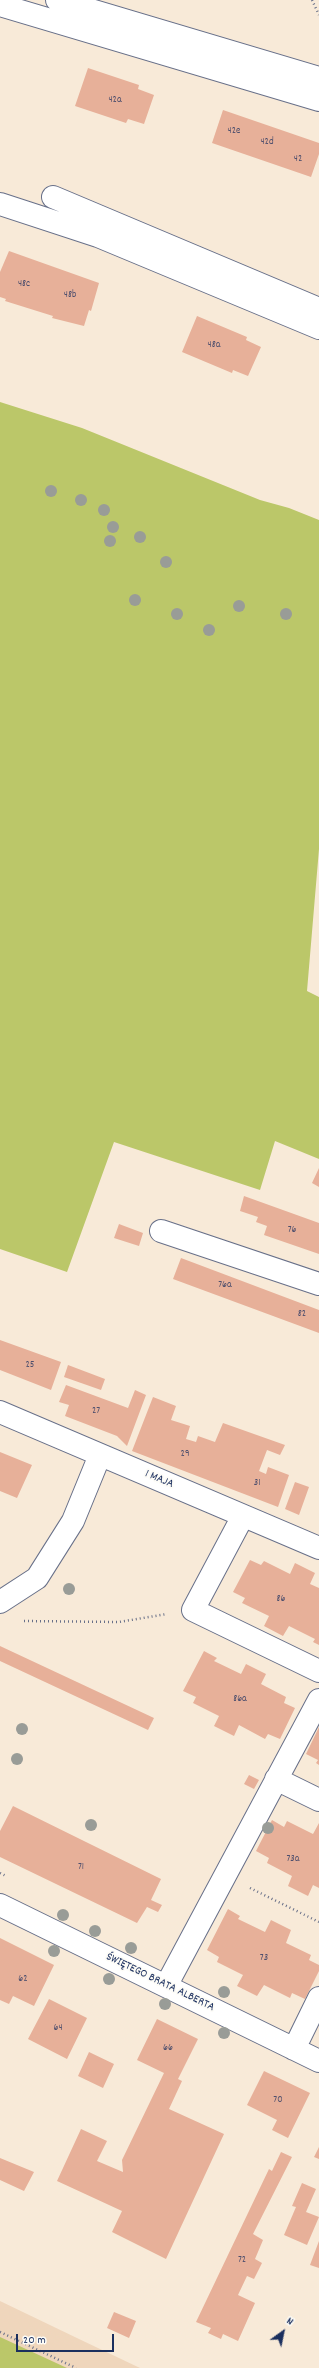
<!DOCTYPE html>
<html>
<head>
<meta charset="utf-8">
<style>
	body { margin:0 }
	#map { position:relative; width:319px; height:2368px; overflow:hidden; background:#f8ead8; font-family:Dekko,sans-serif }
	canvas { display:block }
	.north { position:absolute; left:263px; top:2312px; width:40px; height:40px; -webkit-text-stroke:3px #fdfcf7; paint-order:stroke; rotate:33deg; font-size:11px; font-weight:700; line-height:16px; text-align:center; color:#1b2f5e }
	.north::after { content:''; display:block; margin:auto; width:14px; height:18px; background:#1b2f5e; clip-path:polygon(50% 0,100% 100%,50% 72%,0 100%) }
	.scale { position:absolute; left:16px; top:2334px; width:98px; height:18px; box-sizing:border-box; border:2px solid #1b2f5e; border-top:0; padding-left:5px; font-size:12px; line-height:14px; white-space:nowrap; color:#1b2f5e; -webkit-text-stroke:3px #fdfcf7; paint-order:stroke }
</style>
</head>
<body>
<div id="map">
<canvas width="319" height="2368"></canvas>
<div class="north">N</div>
<div class="scale">20 m</div>
</div>
<script>
const c = document.querySelector('canvas').getContext('2d');
c.lineJoin = 'round';
function fillPath(path, color) { c.fillStyle = color; c.fill(path, 'evenodd'); }
const shape = rows => new Path2D(rows.map(r => 'M' + r).join(''));
function strokePath(path, color, width, dash) { c.strokeStyle = color; c.lineWidth = width; c.lineCap = dash ? 'butt' : 'round'; c.setLineDash(dash || []); c.stroke(path); }
function write(font, color, halo, rows, align = 'center') {
  c.font = font + ' Dekko,sans-serif'; c.lineWidth = 3.5; c.setLineDash([]); c.textBaseline = 'middle'; c.strokeStyle = halo; c.fillStyle = color; for (const [text, x, y, turn = 0] of rows) {
    c.save(); c.translate(x, y); c.rotate((+turn || 0) * Math.PI / 180); c.textAlign = isNaN(turn) ? turn : align; if (halo) c.strokeText(text, 0, 0); c.fillText(text, 0, 0); c.restore();
  }
}
fillPath(shape([
	[0,2301,79,2339,140,2368,0,2368]
]), '#efd6bc');
fillPath(shape([
	[0,402,82,428,260,500,289,508,319,520,319,849,307,991,319,997,319,1159,275,1141,260,1190,114,1142,67,1272,0,1249],
	[0,2337,67,2368,0,2368]
]), '#bbc769');
fillPath(shape([
	[88,68,139,85,138,89,154,95,144,124,128,119,126,123,75,106],
	[223,110,319,143,319,154,311,177,212,143],
	[9,251,99,283,91,311,89,310,84,326,52,318,53,316,5,301,6,299,0,297,0,272],
	[197,316,247,337,246,340,261,347,248,376,233,370,232,373,182,352],
	[319,1168,319,1187,312,1183],
	[244,1196,319,1223,319,1254,264,1235,267,1226,256,1222,258,1217,240,1211],
	[119,1224,143,1233,139,1246,114,1238],
	[181,1258,319,1310,319,1333,173,1279],
	[0,1340,61,1362,51,1390,0,1370],
	[68,1365,105,1379,101,1390,64,1377],
	[66,1385,128,1408,135,1390,146,1395,127,1446,117,1436,65,1416,69,1405,59,1402],
	[153,1397,176,1406,171,1420,190,1426,186,1439,196,1442,198,1436,215,1442,223,1423,285,1445,280,1455,267,1450,259,1471,266,1474,268,1467,289,1475,278,1507,132,1451],
	[0,1452,32,1465,17,1498,0,1491],
	[295,1482,309,1487,299,1515,285,1509],
	[250,1560,261,1565,264,1561,290,1574,295,1563,315,1573,310,1584,319,1588,319,1645,313,1642,315,1639,289,1626,283,1636,264,1626,269,1616,242,1603,245,1598,233,1592],
	[0,1646,154,1718,148,1730,0,1661],
	[204,1651,217,1658,214,1661,241,1674,246,1664,266,1674,261,1684,286,1697,284,1703,295,1708,280,1739,268,1734,265,1739,239,1725,234,1736,214,1726,219,1716,193,1703,196,1697,183,1691],
	[319,1727,319,1765,316,1763,318,1760,306,1754],
	[249,1775,259,1780,254,1789,244,1784],
	[13,1806,161,1879,151,1900,162,1905,158,1912,147,1907,137,1923,0,1857,0,1831],
	[272,1820,284,1827,287,1821,313,1834,319,1823,319,1888,313,1885,308,1896,288,1886,292,1876,267,1863,269,1858,256,1851],
	[228,1909,240,1916,238,1919,265,1932,271,1920,291,1930,286,1943,311,1955,309,1960,319,1965,319,1971,305,1999,292,1993,290,1998,264,1985,257,1996,237,1986,243,1975,217,1962,219,1957,207,1950],
	[0,1938,54,1965,34,2006,13,1996,9,2004,0,2000],
	[49,1999,87,2018,67,2059,28,2039],
	[157,2019,198,2039,178,2079,182,2081,169,2109,224,2134,166,2259,112,2232,122,2211,57,2181,81,2129,107,2141,97,2161,123,2172,122,2160,164,2073,137,2060],
	[89,2052,114,2064,103,2088,78,2076],
	[264,2071,310,2093,288,2138,272,2130,277,2120,247,2105],
	[319,2147,319,2159,314,2157],
	[281,2152,292,2157,253,2234,263,2240,255,2259,262,2263,254,2279,247,2276,238,2295,255,2303,238,2341,223,2334,221,2339,208,2333,211,2328,196,2322,269,2169,272,2171],
	[0,2158,34,2172,24,2191,0,2180],
	[302,2183,316,2189,306,2212,319,2217,307,2245,284,2235,296,2207,292,2206],
	[319,2241,319,2268,310,2265],
	[114,2312,136,2321,129,2338,107,2328]
]), '#e7b099');
const minor = shape([
	[57,0,319,78],
	[0,5,319,100],
	[53,197,319,309],
	[0,204,98,236,319,328],
	[161,1231,319,1284],
	[0,1412,319,1548],
	[243,1516,193,1610,319,1671],
	[0,1602,37,1578,73,1521,100,1455],
	[276,1779,319,1800],
	[0,1905,319,2061],
	[166,1986,319,1700],
	[294,2049,319,1998]
]);
strokePath(minor, '#687089', 24);
strokePath(shape([
	[312,0,319,15],
	[24,1621,119,1622,167,1614],
	[0,1873,6,1876],
	[250,1888,319,1922],
	[0,2332,76,2368]
]), '#687089', 2.5, [1, 3]);
strokePath(minor, '#fff', 22);
c.fillStyle = '#999c97';
for (const [x, y] of [
	[51,491],
	[81,500],
	[104,510],
	[113,527],
	[140,537],
	[110,541],
	[166,562],
	[135,600],
	[239,606],
	[177,614],
	[286,614],
	[209,630],
	[69,1589],
	[22,1729],
	[17,1759],
	[91,1825],
	[268,1828],
	[63,1915],
	[95,1931],
	[131,1948],
	[54,1951],
	[109,1979],
	[224,1992],
	[165,2004],
	[224,2033]
]) { c.beginPath(); c.arc(x, y, 6, 0, 2 * Math.PI); c.fill(); }
write('10px', '#4e4f6d', null, [
	["42a",115,101],
	["42e",234,132],
	["42d",267,143],
	["42",298,160],
	["48c",24,285],
	["48b",70,296],
	["48a",214,346],
	["76",292,1231],
	["76a",225,1286],
	["82",302,1315],
	["25",30,1366],
	["27",96,1412],
	["29",185,1455],
	["31",257,1484],
	["86",281,1600],
	["86a",240,1700],
	["73a",293,1860],
	["71",81,1868],
	["73",264,1959],
	["62",23,1980],
	["64",58,2029],
	["66",168,2049],
	["70",278,2101],
	["72",242,2261]
]);
write('12px', '#1b2f5e', '#fdfcf7', [
	["1 MAJA",159,1480,23],
	["ŚWIĘTEGO BRATA ALBERTA",160,1983,26]
]);
</script>
</body>
</html>
